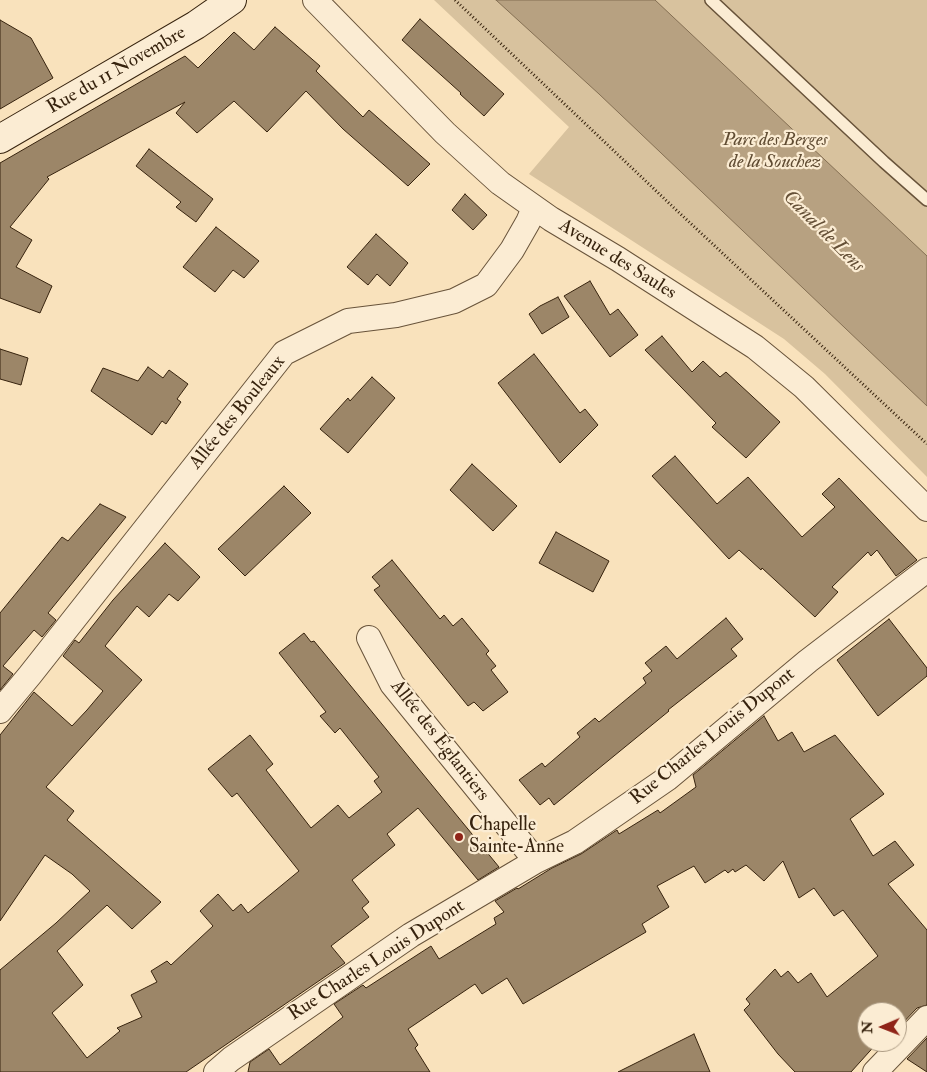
<!DOCTYPE html>
<html>
<head>
<meta charset="utf-8">
<style>
	body { margin:0 }
	#map { position:relative; width:927px; height:1072px; overflow:hidden; background:#f9e2bc; font-family:"IM FELL Double Pica",serif }
	canvas { display:block }
	.north { position:absolute; left:857px; top:1002px; width:50px; height:50px; box-sizing:border-box; background:#fbecd3; border:1px solid #ad9c84; border-radius:50%; rotate:269deg; font-size:14px; font-weight:700; line-height:20px; text-align:center; color:#37230e }
	.north::after { content:''; display:block; margin:auto; width:18px; height:22px; background:#8f2418; clip-path:polygon(50% 0,100% 100%,50% 72%,0 100%) }
</style>
</head>
<body>
<div id="map">
<canvas width="927" height="1072"></canvas>
<div class="north">N</div>
</div>
<script>
const c = document.querySelector('canvas').getContext('2d');
c.lineJoin = 'round';
function fillPath(path, color) { c.fillStyle = color; c.fill(path, 'evenodd'); }
const shape = rows => new Path2D(rows.map(r => 'M' + r).join(''));
function strokePath(path, color, width, dash) { c.strokeStyle = color; c.lineWidth = width; c.lineCap = dash ? 'butt' : 'round'; c.setLineDash(dash || []); c.stroke(path); }
function write(font, color, halo, rows, align = 'center') {
  c.font = font + ' "IM FELL Double Pica",serif'; c.lineWidth = 4.5; c.setLineDash([]); c.textBaseline = 'middle'; c.strokeStyle = halo; c.fillStyle = color; for (const [text, x, y, turn = 0] of rows) {
    c.save(); c.translate(x, y); c.rotate((+turn || 0) * Math.PI / 180); c.textAlign = isNaN(turn) ? turn : align; if (halo) c.strokeText(text, 0, 0); c.fillText(text, 0, 0); c.restore();
  }
}
fillPath(shape([
	[434,0,927,0,927,477,825,374,784,339,529,174,569,127]
]), '#d8c29e');
const water = shape([
	[496,0,655,0,927,256,927,406,599,94,496,0]
]);
fillPath(water, '#b7a181');
strokePath(water, '#846f53', 1);
const building = shape([
	[420,19,504,94,484,116,460,94,461,93,402,40,420,19],
	[0,20,31,38,53,78,0,109,0,20],
	[275,27,320,66,316,71,363,117,369,110,430,164,408,186,343,129,306,91,267,132,234,101,197,133,176,113,185,102,47,177,49,179,10,227,32,240,16,267,52,286,40,313,0,298,0,163,185,56,198,68,234,32,254,50,275,27],
	[149,149,213,199,196,222,176,207,181,202,136,166,149,149],
	[465,194,487,215,473,230,452,210,465,194],
	[216,227,259,261,244,278,233,270,215,292,183,267,216,227],
	[376,234,408,263,390,286,377,274,368,285,347,267,376,234],
	[590,281,610,315,618,309,638,335,610,357,564,296,590,281],
	[558,297,569,317,542,334,529,314,540,306,558,297],
	[662,336,692,372,703,361,720,377,726,372,780,422,746,458,712,427,716,423,645,350,662,336],
	[0,349,28,358,21,385,0,379,0,349],
	[534,354,580,413,585,409,598,425,560,463,498,383,534,354],
	[148,367,163,378,169,370,188,384,177,399,181,402,166,424,162,421,152,435,91,391,103,368,138,381,148,367],
	[372,377,395,398,348,453,320,429,348,398,350,401,372,377],
	[675,456,717,504,748,477,802,537,835,507,822,494,839,478,917,560,896,576,877,550,871,556,868,552,832,587,838,592,815,617,762,568,761,570,739,550,729,559,652,476,675,456],
	[472,464,517,506,493,531,450,490,472,464],
	[284,486,311,513,245,576,218,549,284,486],
	[100,504,126,517,48,613,56,620,42,637,34,630,3,666,13,674,0,690,0,613,62,537,68,541,100,504],
	[556,532,609,561,593,592,539,563,556,532],
	[165,543,200,577,178,601,169,594,149,617,137,606,105,646,142,680,46,787,74,811,67,820,161,902,132,929,107,905,57,951,83,985,52,1013,87,1058,120,1031,117,1028,142,1017,131,995,157,982,151,971,167,961,171,965,213,926,200,911,218,894,233,911,241,904,248,913,299,871,237,793,232,797,208,769,250,735,273,764,266,770,311,828,338,805,349,818,382,792,374,781,379,777,340,728,335,733,320,716,326,712,279,653,304,633,311,642,314,641,499,867,478,880,418,808,387,834,395,845,352,880,369,902,362,908,369,917,331,946,345,963,186,1072,0,1072,0,970,56,923,90,891,72,874,45,855,0,921,0,735,34,692,72,726,87,710,103,691,63,656,75,640,79,643,113,600,165,543],
	[392,560,440,619,444,615,453,626,462,618,489,651,486,654,496,666,491,670,508,692,483,711,474,702,468,706,374,590,380,586,372,577,392,560],
	[726,618,743,639,731,649,737,656,668,710,669,711,554,805,549,798,540,805,519,780,542,763,545,767,580,737,577,733,595,718,599,722,646,683,643,678,652,671,645,663,666,646,677,659,726,618],
	[889,619,927,668,927,676,878,716,837,660,889,619],
	[764,716,778,741,792,732,804,752,835,735,884,794,850,819,873,856,895,841,914,865,888,884,927,930,927,1005,917,1008,897,1029,897,1012,867,1012,867,1042,878,1042,851,1072,795,1072,778,1054,744,1010,750,1004,746,999,775,969,781,977,788,971,798,983,811,973,827,997,878,956,843,910,834,916,814,888,799,898,783,861,764,881,746,865,735,872,733,869,728,873,725,870,705,883,694,866,657,886,669,907,642,924,646,932,523,1004,507,978,482,994,475,984,408,1029,418,1045,415,1048,430,1072,248,1072,250,1062,269,1049,280,1065,316,1038,343,1017,334,1004,363,985,366,988,431,946,439,959,496,924,494,918,504,912,495,901,517,888,518,889,552,868,581,854,617,830,619,834,658,810,660,813,696,787,693,775,764,716],
	[694,1034,710,1072,618,1072,694,1034],
	[927,1038,927,1072,907,1059,927,1038]
]);
fillPath(building, '#9c8668');
strokePath(building, '#37230e', 1);
const lane = shape([
	[711,0,884,162,927,200]
]);
const street = shape([
	[315,0,445,133,500,183,551,219,618,259,755,347,804,387,927,509],
	[369,638,392,684,536,861],
	[0,711,30,675,284,353,348,321,396,315,454,301,486,285,512,250,528,222,534,208],
	[216,1072,231,1059,411,935,536,861,575,842,668,778,808,661,927,570],
	[875,1072,927,1018]
]);
const secondary = shape([
	[0,139,196,25,232,0]
]);
strokePath(lane, '#68533a', 14);
strokePath(street, '#68533a', 26);
strokePath(secondary, '#37230e', 30);
strokePath(shape([
	[455,0,672,206,927,444]
]), '#37230e', 3, [1, 2.5]);
strokePath(lane, '#fbecd3', 11);
strokePath(street, '#fbecd3', 24);
strokePath(secondary, '#fbecd3', 28);
for (const [x, y, r, color] of [
	[459,837,5,"#8f2418"]
]) { const dot = new Path2D(); dot.arc(x, y, r, 0, 2 * Math.PI); c.fillStyle = color; c.fill(dot); strokePath(dot, '#fbecd3', 2); }
write('19px', '#37230e', '#fbecd3', [
	["Rue du 11 Novembre",117,71,-30],
	["Avenue des Saules",617,260,32],
	["Allée des Bouleaux",238,413,-51],
	["Rue Charles Louis Dupont",713,737,-39],
	["Allée des Églantiers",439,741,52],
	["Rue Charles Louis Dupont",377,961,-33]
]);
write('italic 19px', '#5f4b32', '#fbecd3', [
	["Parc des Berges",775,141],
	["de la Souchez",775,163]
]);
write('19px', '#37230e', '#fbecd3', [
	["Chapelle",469,826],
	["Sainte-Anne",469,848]
], 'left');
write('italic 20px', '#644f36', '#fbecd3', [
	["Canal de Lens",823,232,45]
]);
</script>
</body>
</html>
